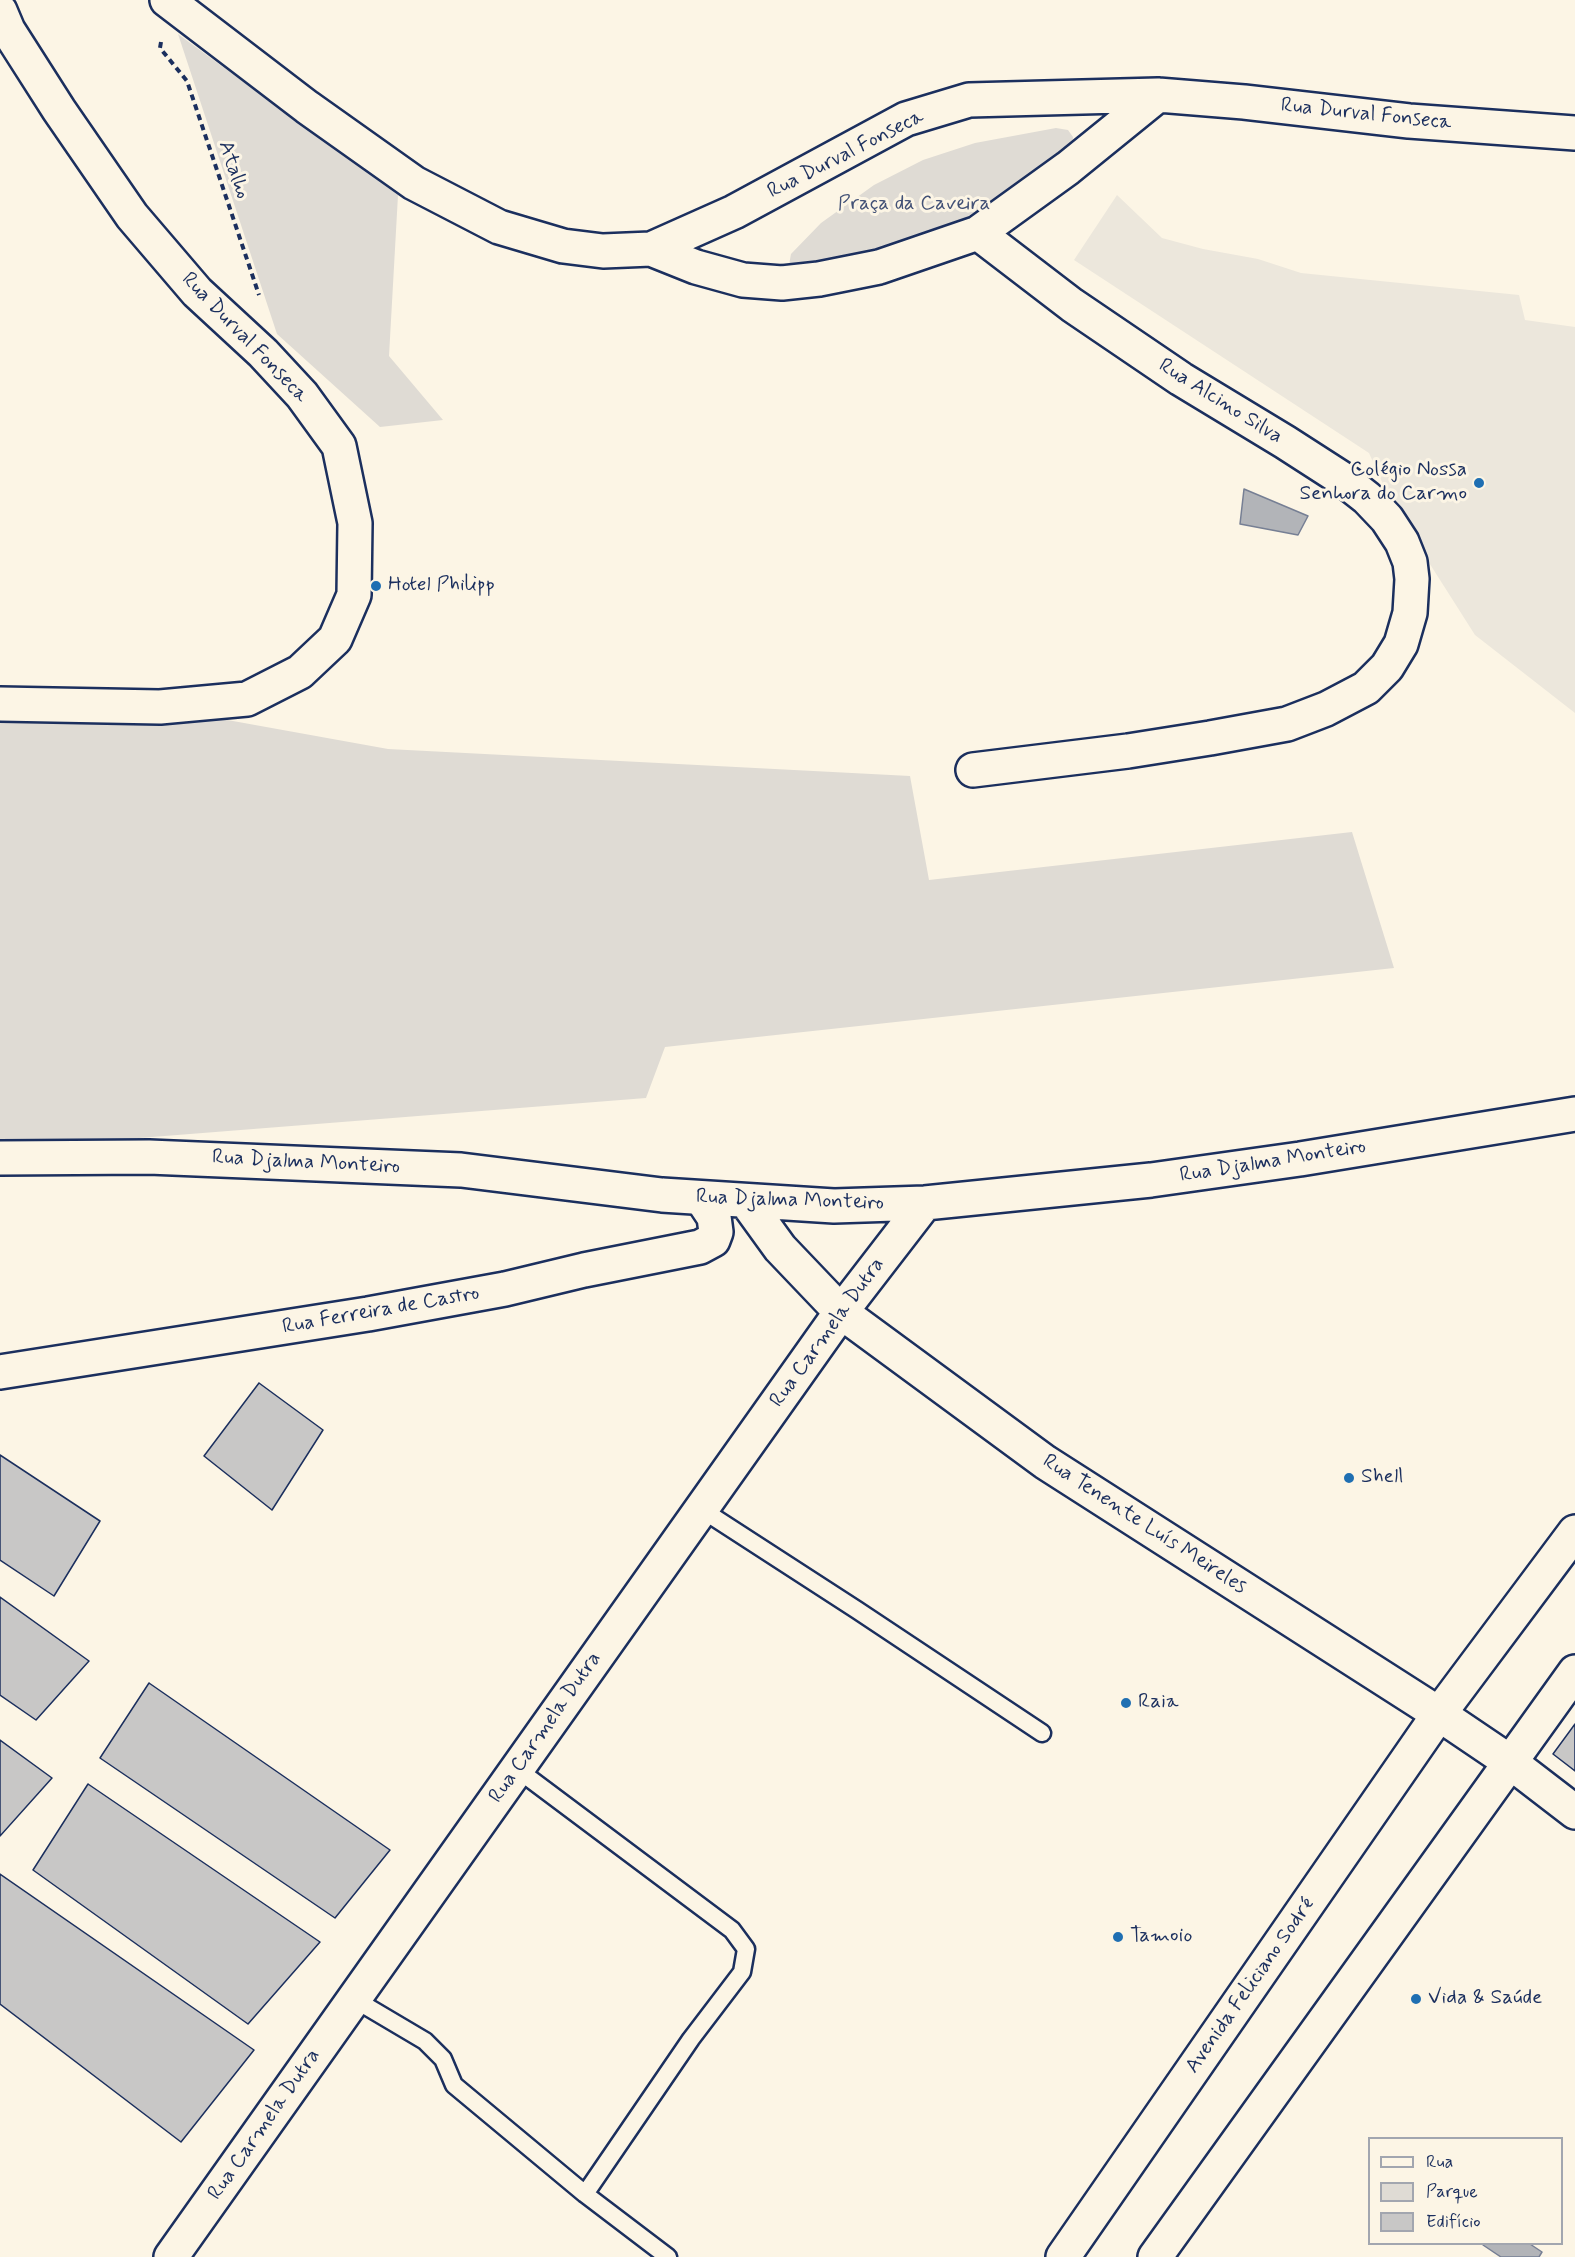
<!DOCTYPE html>
<html>
<head>
<meta charset="utf-8">
<style>
	body { margin:0 }
	#map { position:relative; width:1575px; height:2257px; overflow:hidden; background:#fcf5e5; font-family:Mynerve,sans-serif }
	canvas { display:block }
	.legend { position:absolute; left:1368px; top:2137px; width:195px; height:108px; box-sizing:border-box; background:#fcf5e5; border:2px solid #a2a6af; margin:0; padding:8px 10px; list-style:none; font-size:18px; color:#1b2f5e }
	.legend li { display:flex; align-items:center; gap:12px; height:30px }
	.legend b { width:30px; border:2px solid #a2a6af }
</style>
</head>
<body>
<div id="map">
<canvas width="1575" height="2257"></canvas>
<ul class="legend">
<li><b style="height:8px;background:#fcf5e5"></b>Rua</li>
<li><b style="height:16px;background:#dfdbd4"></b>Parque</li>
<li><b style="height:16px;background:#c8c7c6"></b>Edifício</li>
</ul>
</div>
<script>
const c = document.querySelector('canvas').getContext('2d');
c.lineJoin = 'round';
function fillPath(path, color) { c.fillStyle = color; c.fill(path, 'evenodd'); }
const shape = rows => new Path2D(rows.map(r => 'M' + r).join(''));
function strokePath(path, color, width, dash) { c.strokeStyle = color; c.lineWidth = width; c.lineCap = dash ? 'butt' : 'round'; c.setLineDash(dash || []); c.stroke(path); }
function write(font, color, halo, rows, align = 'center') {
  c.font = font + ' Mynerve,sans-serif'; c.lineWidth = 6; c.setLineDash([]); c.textBaseline = 'middle'; c.strokeStyle = halo; c.fillStyle = color; for (const [text, x, y, turn = 0] of rows) {
    c.save(); c.translate(x, y); c.rotate((+turn || 0) * Math.PI / 180); c.textAlign = isNaN(turn) ? turn : align; if (halo) c.strokeText(text, 0, 0); c.fillText(text, 0, 0); c.restore();
  }
}
fillPath(shape([
	[1117,195,1162,238,1203,249,1258,259,1301,273,1519,295,1525,320,1575,327,1575,713,1475,635,1414,539,1396,513,1369,453,1074,260]
]), '#ece7dc');
fillPath(shape([
	[178,34,398,195,389,356,443,420,380,427,277,334],
	[1056,128,1068,130,1073,137,1072,148,1013,191,925,240,794,272,789,265,791,254,821,223,874,185,923,160,975,143],
	[0,707,172,710,388,749,910,776,929,880,1352,832,1394,968,665,1047,646,1098,0,1149]
]), '#dfdbd4');
const water = shape([
	[1244,489,1308,516,1298,535,1240,524,1244,489],
	[1484,2244,1530,2244,1542,2252,1539,2257,1501,2257,1483,2245,1484,2244]
]);
fillPath(water, '#b2b4b8');
strokePath(water, '#767f94', 1.5);
const building = shape([
	[259,1383,323,1430,272,1510,204,1456,259,1383],
	[0,1455,100,1521,54,1596,0,1560,0,1455],
	[0,1597,89,1661,36,1720,0,1695,0,1597],
	[149,1683,390,1850,335,1918,100,1758,149,1683],
	[1575,1724,1575,1771,1553,1754,1575,1724],
	[0,1740,52,1778,0,1836,0,1740],
	[88,1784,320,1942,248,2024,33,1870,88,1784],
	[0,1874,254,2050,181,2142,0,2004,0,1874]
]);
fillPath(building, '#c8c7c6');
strokePath(building, '#1b2f5e', 1.5);
const lane = shape([
	[701,1509,857,1610,1042,1733],
	[517,1769,732,1930,746,1949,742,1972,691,2039,585,2194],
	[354,1999,425,2041,443,2059,454,2085,585,2194,668,2257]
]);
const street = shape([
	[167,0,307,107,414,183,499,227,563,246,603,251,651,249,734,212,906,119,969,100,1158,95,1244,102,1409,121,1575,133],
	[0,11,8,30,59,110,132,216,197,292,263,353,302,395,339,446,355,523,354,595,335,639,300,672,247,699,160,707,0,704],
	[651,249,696,267,743,280,782,283,819,279,879,267,978,233,1068,168,1158,95],
	[973,770,1128,751,1210,738,1287,724,1326,709,1366,688,1387,667,1401,644,1410,613,1412,579,1410,562,1402,542,1387,519,1367,498,1344,480,1285,442,1181,379,1072,305,978,233],
	[0,1372,368,1314,505,1289,584,1270,700,1247,713,1240,716,1232,714,1217,702,1199]
]);
const secondary = shape([
	[0,1158,149,1157,461,1170,662,1195,834,1206,925,1203,1151,1180,1300,1159,1575,1114],
	[746,1201,780,1248,841,1312,1045,1462,1439,1714,1510,1762,1575,1812],
	[171,2257,841,1312,925,1203]
]);
const primary = shape([
	[1063,2257,1439,1714,1575,1532],
	[1155,2257,1575,1672]
]);
strokePath(lane, '#1b2f5e', 21);
strokePath(street, '#1b2f5e', 38);
strokePath(secondary, '#1b2f5e', 38);
strokePath(primary, '#1b2f5e', 38);
strokePath(shape([
	[161,42,160,48,187,81,259,295]
]), '#1b2f5e', 4, [6, 4.5]);
strokePath(lane, '#fcf5e5', 16);
strokePath(street, '#fcf5e5', 33);
strokePath(secondary, '#fcf5e5', 33);
strokePath(primary, '#fcf5e5', 33);
for (const [x, y, r, color] of [
	[1479,483,6,"#1f6fb2"],
	[376,586,6,"#1f6fb2"],
	[1349,1478,6,"#1f6fb2"],
	[1126,1703,6,"#1f6fb2"],
	[1118,1937,6,"#1f6fb2"],
	[1416,1999,6,"#1f6fb2"]
]) { const dot = new Path2D(); dot.arc(x, y, r, 0, 2 * Math.PI); c.fillStyle = color; c.fill(dot); strokePath(dot, '#fcf5e5', 2); }
write('21px', '#1b2f5e', '#fcf5e5', [
	["Rua Durval Fonseca",1366,115,6],
	["Rua Durval Fonseca",846,155,-27],
	["Atalho",233,170,71],
	["Rua Durval Fonseca",244,338,46],
	["Rua Alcino Silva",1220,402,32],
	["Rua Djalma Monteiro",1273,1162,-9],
	["Rua Djalma Monteiro",306,1163,3],
	["Rua Djalma Monteiro",790,1201,2],
	["Rua Ferreira de Castro",381,1311,-10],
	["Rua Carmela Dutra",828,1333,-54],
	["Rua Tenente Luís Meireles",1144,1525,33],
	["Rua Carmela Dutra",546,1728,-55],
	["Avenida Feliciano Sodré",1251,1986,-55],
	["Rua Carmela Dutra",265,2125,-55]
]);
write('21px', '#425176', '#fcf5e5', [
	["Praça da Caveira",914,205]
]);
write('21px', '#1b2f5e', '#fcf5e5', [
	["Colégio Nossa",1467,471,"right"],
	["Senhora do Carmo",1467,495,"right"],
	["Hotel Philipp",388,586],
	["Shell",1361,1478],
	["Raia",1138,1703],
	["Tamoio",1130,1937],
	["Vida & Saúde",1428,1999]
], 'left');
</script>
</body>
</html>
